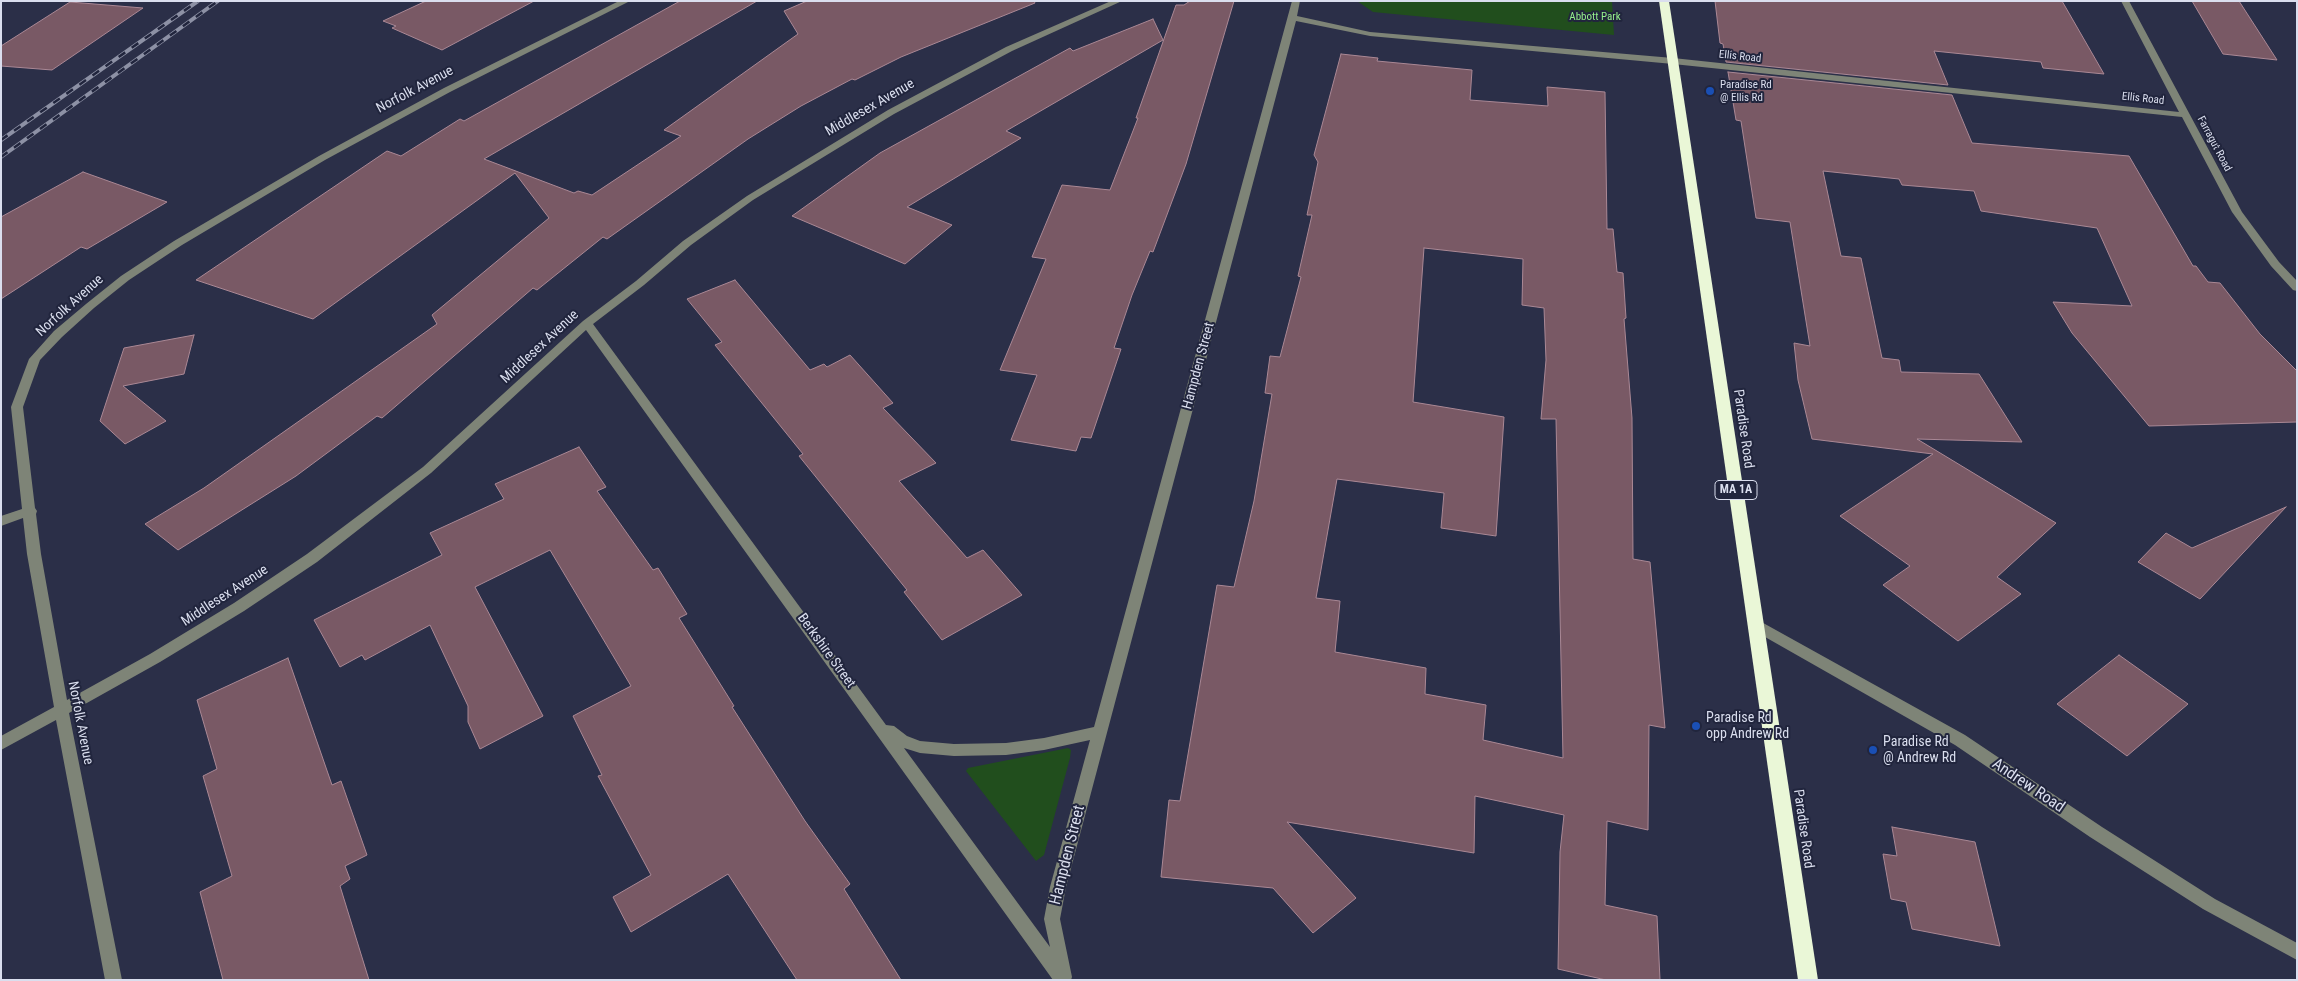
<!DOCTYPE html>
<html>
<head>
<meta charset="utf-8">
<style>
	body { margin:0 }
	#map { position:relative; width:2298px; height:981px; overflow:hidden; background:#2b2f48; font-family:"Roboto Condensed",sans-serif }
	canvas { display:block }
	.frame { position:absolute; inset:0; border:2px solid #dadeee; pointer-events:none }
</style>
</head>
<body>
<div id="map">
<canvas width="2298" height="981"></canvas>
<div class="frame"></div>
</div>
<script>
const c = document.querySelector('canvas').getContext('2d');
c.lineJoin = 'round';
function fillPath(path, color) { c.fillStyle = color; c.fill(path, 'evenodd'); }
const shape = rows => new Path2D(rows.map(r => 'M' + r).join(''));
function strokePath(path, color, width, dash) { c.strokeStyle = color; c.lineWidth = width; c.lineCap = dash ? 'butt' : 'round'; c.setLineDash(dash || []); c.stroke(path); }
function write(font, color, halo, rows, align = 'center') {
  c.font = font + ' "Roboto Condensed",sans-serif'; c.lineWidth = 4; c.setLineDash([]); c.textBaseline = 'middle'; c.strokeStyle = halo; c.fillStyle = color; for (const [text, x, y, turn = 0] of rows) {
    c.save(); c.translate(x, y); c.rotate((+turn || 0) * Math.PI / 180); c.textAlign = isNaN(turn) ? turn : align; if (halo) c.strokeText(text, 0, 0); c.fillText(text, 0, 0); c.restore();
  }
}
fillPath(shape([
	[1357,1,1612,1,1614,35,1373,12],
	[1068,748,1071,750,1070,758,1044,855,1036,861,966,771,968,768]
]), '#214e1d');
const building = shape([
	[426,1,534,1,442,50,392,28,396,26,383,21,426,1],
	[680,1,757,1,484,159,574,193,578,191,592,195,681,136,664,130,798,34,784,11,807,1,1034,1,1035,3,901,57,855,80,852,79,801,106,748,139,607,239,603,237,537,290,533,288,382,418,377,416,296,476,178,550,145,524,204,488,437,324,432,315,549,218,515,173,313,319,196,280,387,151,401,156,460,119,464,121,680,1],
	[1190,1,1234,1,1186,164,1153,252,1150,251,1132,295,1114,348,1121,349,1091,438,1081,437,1076,451,1011,440,1037,375,1000,370,1046,259,1032,257,1062,185,1110,190,1138,118,1136,118,1176,5,1184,5,1190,1],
	[1715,1,2062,1,2104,74,2043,68,2041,62,1934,51,1948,85,1726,62,1723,44,1720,43,1715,1],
	[2192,1,2239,1,2277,60,2223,54,2192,1],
	[70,2,143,8,52,70,1,66,1,46,70,2],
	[1153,19,1163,40,1006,131,1021,138,907,207,952,225,905,264,792,216,880,153,1070,48,1073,51,1153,19],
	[1341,54,1378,58,1377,61,1472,70,1470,100,1548,106,1547,87,1605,92,1607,229,1613,229,1617,272,1623,273,1626,318,1624,319,1632,418,1633,559,1650,562,1665,728,1649,725,1648,830,1607,821,1605,905,1657,916,1660,980,1606,980,1558,969,1560,852,1564,815,1475,796,1474,853,1287,822,1356,898,1313,933,1273,888,1161,877,1169,800,1180,801,1217,585,1234,587,1254,501,1272,394,1265,393,1270,356,1280,357,1301,277,1298,276,1312,215,1307,215,1318,162,1314,155,1341,54],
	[1424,248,1523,259,1522,305,1544,308,1546,360,1541,419,1556,419,1563,758,1483,740,1486,705,1425,694,1426,668,1335,652,1340,601,1316,598,1337,479,1444,493,1441,528,1496,536,1504,417,1413,402,1424,248],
	[1728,72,1952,95,1972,143,2129,156,2193,266,2196,266,2208,282,2220,283,2260,334,2297,371,2297,422,2149,426,2072,333,2053,302,2132,306,2097,228,1981,211,1974,191,1902,185,1899,179,1823,171,1841,256,1861,258,1882,358,1899,360,1901,372,1979,374,2022,442,1917,439,2056,523,1997,577,2021,594,1958,641,1883,585,1910,566,1840,516,1933,454,1812,439,1798,380,1794,343,1810,346,1790,222,1756,218,1741,121,1736,120,1728,72],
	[83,172,167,202,87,249,81,247,1,299,1,217,83,172],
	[735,280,810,370,824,364,827,367,850,355,893,403,883,408,936,463,899,481,967,558,983,550,1022,595,942,640,904,592,907,590,799,456,803,454,715,345,722,342,687,299,735,280],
	[194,335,184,374,123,386,166,421,125,444,100,421,124,348,194,335],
	[579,447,606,487,597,491,653,570,658,568,687,614,679,618,734,706,732,707,805,821,850,884,844,889,901,980,797,980,728,874,631,932,613,897,651,875,598,776,602,775,573,716,631,686,550,550,475,587,543,716,480,749,468,722,468,706,430,625,365,660,362,655,340,667,314,620,442,555,430,533,504,499,495,484,579,447],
	[2286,507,2200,599,2138,562,2166,533,2192,548,2286,507],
	[2119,655,2188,704,2127,756,2057,704,2119,655],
	[288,658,332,785,341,781,367,855,345,866,350,879,340,886,369,980,223,980,200,892,232,876,203,776,217,769,197,700,288,658],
	[1892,827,1975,842,2000,946,1912,929,1906,902,1891,899,1883,854,1897,856,1892,827]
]);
fillPath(building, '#795965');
strokePath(building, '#aa8895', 1);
fillPath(shape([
	[619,1,630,1,450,92,325,160,182,245,129,280,94,308,62,337,40,360,23,407,35,508,37,511,36,514,41,554,67,700,150,654,234,603,307,554,423,467,583,321,636,281,683,241,747,196,888,110,1006,47,1111,1,1122,1,1012,51,894,114,753,200,691,245,644,285,593,324,886,725,894,726,907,736,920,741,954,744,1006,743,1044,738,1094,727,1292,1,1300,1,1297,16,1370,32,1673,58,2179,112,2121,1,2129,1,2242,212,2279,262,2297,281,2297,291,2293,290,2271,266,2232,212,2182,117,1673,64,1370,36,1296,21,1066,887,1060,919,1072,977,1071,980,1053,980,586,330,431,473,317,562,244,611,160,662,69,713,122,980,105,980,56,720,1,750,1,736,54,707,27,554,23,518,1,526,1,516,22,509,11,407,29,359,54,331,86,304,121,276,174,241,319,156,444,88,619,1],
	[1090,740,1050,887,1044,919,1050,947,904,748,920,753,954,756,1006,755,1044,750,1090,740],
	[1756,619,1965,735,2102,827,2215,899,2297,943,2297,960,2203,909,2090,837,1955,745,1751,629,1749,625,1751,621,1756,619]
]), '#7e8477');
fillPath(shape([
	[1659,1,1669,1,1818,980,1798,980,1659,1]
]), '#eaf7d7');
const rail = shape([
	[1,140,198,1],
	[1,157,218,1]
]);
strokePath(rail, '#8d91a5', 4);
strokePath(rail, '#21253d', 2.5, [8]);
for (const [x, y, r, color] of [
	[1710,91,5,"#1a4fb4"],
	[1696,726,5,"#1a4fb4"],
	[1873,750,5,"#1a4fb4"]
]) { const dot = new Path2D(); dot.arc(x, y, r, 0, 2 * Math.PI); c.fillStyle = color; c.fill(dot); strokePath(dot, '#21253d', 2); }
write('11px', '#95ef8b', '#21253d', [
	["Abbott Park",1595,17]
]);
write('11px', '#dadeee', '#21253d', [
	["Ellis Road",1740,57,6],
	["Ellis Road",2143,99,6],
	["Farragut Road",2214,144,62]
]);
write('11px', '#dadeee', '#21253d', [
	["Paradise Rd",1720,85],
	["@ Ellis Rd",1720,98]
], 'left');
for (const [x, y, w] of [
	[1736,490,42]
]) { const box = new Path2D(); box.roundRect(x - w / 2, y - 9.5, w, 19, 4); c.fillStyle = '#21253d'; c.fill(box); strokePath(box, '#dadeee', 1); }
write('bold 12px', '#dadeee', null, [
	["MA 1A",1736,490]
]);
write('14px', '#dadeee', '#21253d', [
	["Norfolk Avenue",415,90,-28],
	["Middlesex Avenue",870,108,-30],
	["Norfolk Avenue",70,306,-42],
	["Middlesex Avenue",540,347,-43],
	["Hampden Street",1199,366,-75],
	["Paradise Road",1743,429,82],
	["Middlesex Avenue",225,596,-33],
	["Berkshire Street",826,651,54],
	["Norfolk Avenue",80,723,79],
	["Paradise Road",1803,829,82]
]);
write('14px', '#dadeee', '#21253d', [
	["Paradise Rd",1706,718],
	["opp Andrew Rd",1706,734],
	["Paradise Rd",1883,742],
	["@ Andrew Rd",1883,758]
], 'left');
write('16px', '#dadeee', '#21253d', [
	["Andrew Road",2028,786,34],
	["Hampden Street",1068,855,-76]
]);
</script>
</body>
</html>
